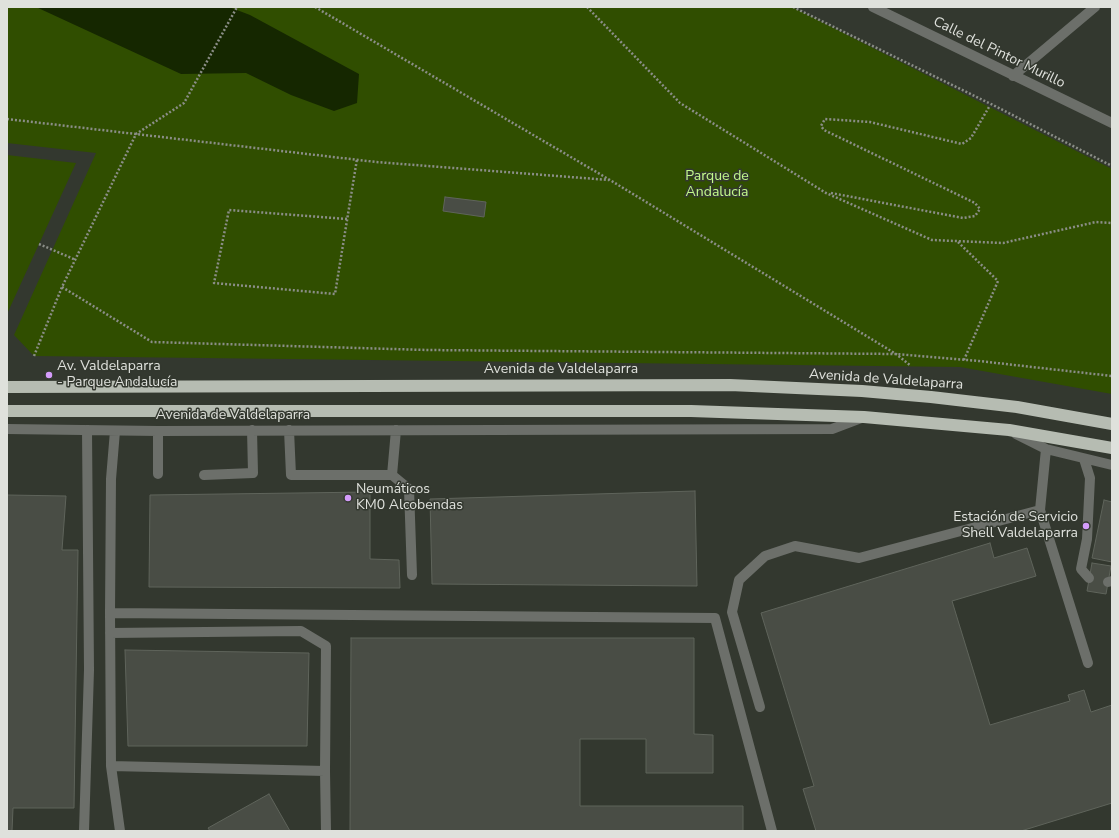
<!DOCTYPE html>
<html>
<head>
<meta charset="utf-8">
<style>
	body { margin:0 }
	#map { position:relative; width:1119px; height:838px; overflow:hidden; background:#33382f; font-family:"Nunito Sans",sans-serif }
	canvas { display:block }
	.frame { position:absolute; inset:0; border:8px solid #dfe1dc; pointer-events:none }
</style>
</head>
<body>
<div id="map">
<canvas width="1119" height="838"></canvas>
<div class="frame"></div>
</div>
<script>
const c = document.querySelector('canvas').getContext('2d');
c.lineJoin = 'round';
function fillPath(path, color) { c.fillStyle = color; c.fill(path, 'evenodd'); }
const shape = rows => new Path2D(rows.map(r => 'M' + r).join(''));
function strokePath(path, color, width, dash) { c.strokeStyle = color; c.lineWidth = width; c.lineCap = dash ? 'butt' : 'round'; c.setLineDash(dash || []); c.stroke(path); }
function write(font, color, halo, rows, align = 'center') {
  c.font = font + ' "Nunito Sans",sans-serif'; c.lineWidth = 3; c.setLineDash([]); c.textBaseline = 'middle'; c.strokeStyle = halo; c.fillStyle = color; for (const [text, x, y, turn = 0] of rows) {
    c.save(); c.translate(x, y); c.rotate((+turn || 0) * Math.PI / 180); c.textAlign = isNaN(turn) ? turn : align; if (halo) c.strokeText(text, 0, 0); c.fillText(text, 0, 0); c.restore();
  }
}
fillPath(shape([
	[7,7,792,7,1112,169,1112,394,960,367,34,356,14,335,96,153,7,143],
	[7,155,76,163,7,314]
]), '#304e00');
fillPath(shape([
	[36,7,229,7,250,15,359,74,357,103,334,111,291,95,246,73,181,74]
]), '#152700');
const building = shape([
	[445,197,486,202,484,217,443,211,445,197],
	[695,491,697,586,432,584,430,499,695,491],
	[370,492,370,559,399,560,400,588,149,587,150,495,370,492],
	[7,495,66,496,62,550,78,550,74,808,13,808,12,831,7,831,7,495],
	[1104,500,1112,502,1112,562,1092,558,1104,500],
	[990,543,994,558,1027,548,1036,576,952,601,990,725,1070,701,1068,695,1084,690,1091,712,1112,705,1112,803,1021,831,816,831,803,789,814,786,761,613,990,543],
	[1092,563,1111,566,1106,594,1087,591,1092,563],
	[351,638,694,638,694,734,713,735,713,773,646,773,646,739,580,739,580,806,743,806,743,831,350,831,351,638],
	[125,650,309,653,307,746,128,746,125,650],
	[269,794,290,831,210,831,208,828,269,794]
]);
fillPath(building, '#494d45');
strokePath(building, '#5f645b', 1);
strokePath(shape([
	[315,7,610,180,896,354,911,366],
	[587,7,680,103,826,193,932,240,1003,243,1096,222,1112,223],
	[793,7,993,105,1112,166],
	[7,119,376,162,609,180],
	[831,193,963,218,975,216,980,209,975,203,824,130,821,126,825,119,870,122,962,144,971,138,989,107],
	[347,219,229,210,214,283,335,294,357,159],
	[958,242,998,281,964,360],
	[39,244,76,260],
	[62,287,152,342,427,350,896,354,979,361,1112,376],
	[34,356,62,287,136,134,184,103,237,7]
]), '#8b8e87', 2.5, [2, 2]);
strokePath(shape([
	[7,429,158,431,832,429,861,418],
	[289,430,291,475,392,475,396,430],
	[115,431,111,479,110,613,111,766,120,831],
	[1016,434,1046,449,1112,465],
	[1046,449,1040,510,1088,663],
	[1084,459,1090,478,1087,539,1081,569,1089,578],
	[158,474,158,431],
	[204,475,253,473,252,430],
	[392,475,409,489,412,575],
	[1108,582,1112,581],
	[110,613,715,618,772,831],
	[110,633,301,631,326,646,325,771],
	[760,707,732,612,739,580,765,556,795,546,859,558,1040,510],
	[111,766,325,771,326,831],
	[84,831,89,670,87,430]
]), '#6c6f6a', 10);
strokePath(shape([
	[873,7,1112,123],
	[1013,76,1095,7]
]), '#6c6f6a', 10);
strokePath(shape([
	[7,387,730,385,862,391,931,397,1017,407,1112,424],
	[7,411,691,411,864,417,1009,430,1112,448]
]), '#b6bcb2', 12);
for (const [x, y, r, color] of [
	[49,375,4,"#d49cfb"],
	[348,498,4,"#d49cfb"],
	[1086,526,4,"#d49cfb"]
]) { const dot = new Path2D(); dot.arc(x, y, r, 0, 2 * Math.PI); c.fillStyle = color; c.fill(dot); strokePath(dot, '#33382f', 1.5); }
write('14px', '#dfe1dc', '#33382f', [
	["Calle del Pintor Murillo",999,53,26],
	["Avenida de Valdelaparra",561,370],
	["Avenida de Valdelaparra",886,380,4],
	["Avenida de Valdelaparra",233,416]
]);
write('14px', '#c2f88b', '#33382f', [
	["Parque de",717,177],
	["Andalucía",717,193]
]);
write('14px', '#dfe1dc', '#33382f', [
	["Av. Valdelaparra",57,367],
	["- Parque Andalucía",57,383],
	["Neumáticos",356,490],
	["KM0 Alcobendas",356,506],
	["Estación de Servicio",1078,518,"right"],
	["Shell Valdelaparra",1078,534,"right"]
], 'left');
</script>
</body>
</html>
